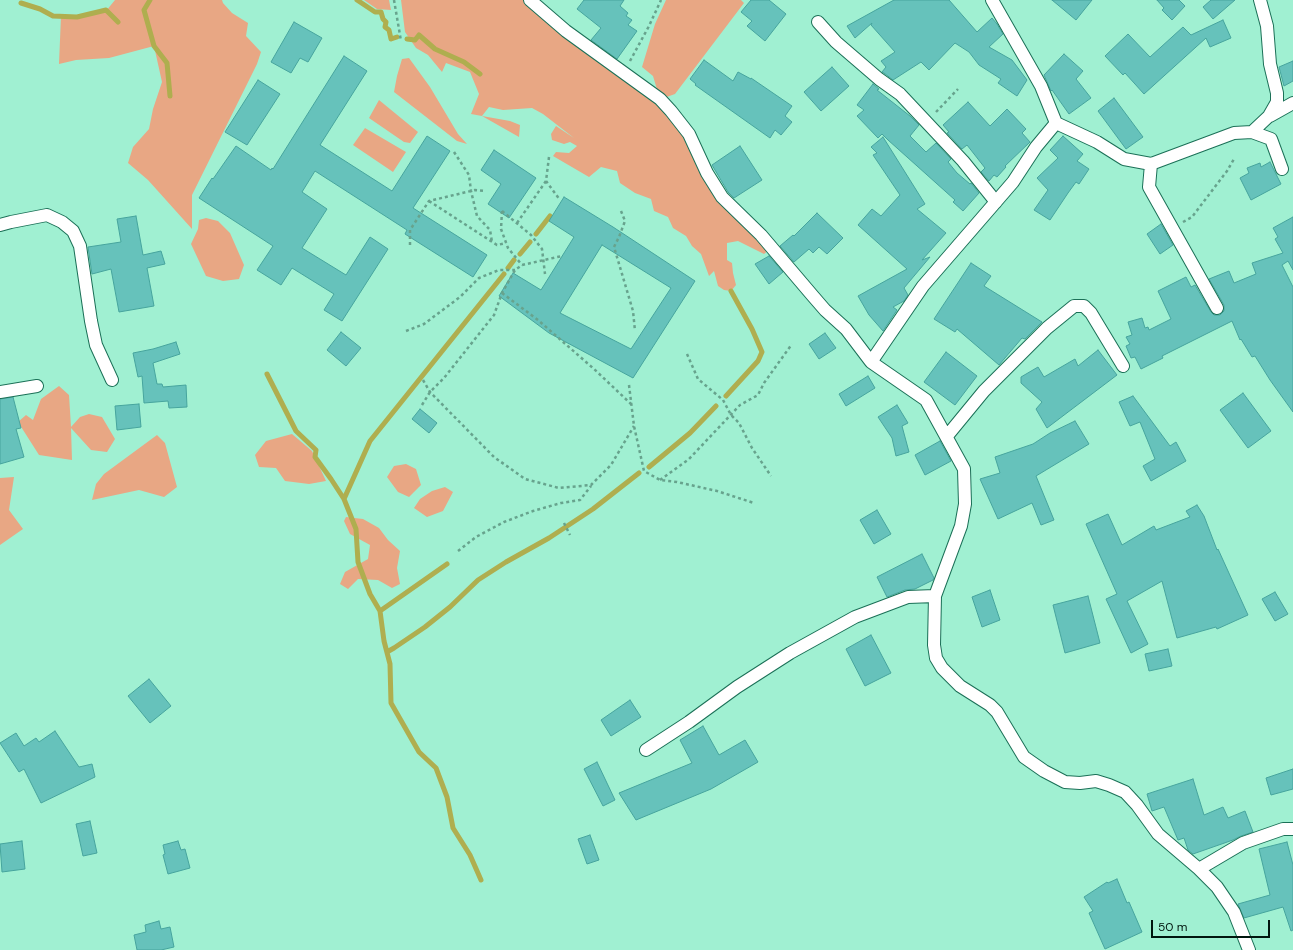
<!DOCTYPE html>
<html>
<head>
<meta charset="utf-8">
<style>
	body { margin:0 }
	#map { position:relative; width:1293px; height:950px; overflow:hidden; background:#a0f0d2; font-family:"DM Sans",sans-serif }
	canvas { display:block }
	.scale { position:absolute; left:1151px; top:920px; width:119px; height:18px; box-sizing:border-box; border:2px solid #00160e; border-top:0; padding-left:5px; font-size:12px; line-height:14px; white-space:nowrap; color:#00160e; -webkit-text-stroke:3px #a0f0d2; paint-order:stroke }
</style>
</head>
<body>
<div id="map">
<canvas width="1293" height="950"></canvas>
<div class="scale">50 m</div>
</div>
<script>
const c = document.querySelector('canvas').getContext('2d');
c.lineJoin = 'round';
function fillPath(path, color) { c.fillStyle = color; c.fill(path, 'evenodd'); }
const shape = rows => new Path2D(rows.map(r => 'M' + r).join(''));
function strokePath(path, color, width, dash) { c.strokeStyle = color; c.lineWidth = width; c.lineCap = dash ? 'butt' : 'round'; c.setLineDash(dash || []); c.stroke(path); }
fillPath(shape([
	[115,0,222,0,223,3,232,13,248,23,246,36,261,52,257,64,192,195,192,229,148,180,128,163,133,147,149,129,153,109,162,82,154,46,109,58,76,60,59,64,61,16,77,17,106,11],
	[364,0,389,0,391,10,377,9],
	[401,0,530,0,541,9,571,43,617,65,659,96,653,76,642,67,655,24,666,0,741,0,744,3,675,94,661,99,709,176,771,248,764,254,738,241,727,243,727,260,732,263,733,273,736,285,731,291,724,290,718,286,714,271,709,276,701,254,692,246,686,236,673,228,668,217,654,211,651,199,635,193,620,183,617,171,601,167,589,177,553,156,556,152,569,153,577,146,570,142,564,144,552,140,551,134,556,126,574,138,543,114,532,108,503,110,489,107,482,116,510,121,520,125,519,137,482,116,471,114,479,94,470,72,446,63,442,72,428,55,416,48,405,32],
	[409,58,430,87,458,134,467,144,457,141,394,92,397,76,402,59],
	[379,100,418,132,410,143,404,142,369,118],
	[365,128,406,152,393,172,353,145],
	[206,218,218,221,230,233,244,265,239,279,223,281,206,276,191,244,198,229,199,220],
	[59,386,69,395,71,427,80,417,89,414,102,417,115,439,107,452,91,450,71,428,72,460,39,455,18,422,26,415,33,420,41,399],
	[292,434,312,451,326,481,309,484,285,481,276,468,259,467,255,455,266,441],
	[157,435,165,443,177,487,164,497,139,490,92,500,96,484,104,474],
	[406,464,416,469,421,485,409,497,398,492,387,477,394,466],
	[14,477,9,510,23,529,0,545,0,478],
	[445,487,453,492,443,511,427,517,414,508,420,499,432,491],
	[346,517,363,519,379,528,388,540,400,551,397,568,400,584,392,588,378,580,358,579,348,589,340,584,345,572,368,559,370,545,350,534,344,521]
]), '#e8a784');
strokePath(shape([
	[150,0,144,10,154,46,167,63,170,96],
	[357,0,375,12,381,12,383,19,386,22,385,27,389,30,391,39,397,37],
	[21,3,40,9,53,16,77,17,106,10,118,22],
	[407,39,415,40,419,35,435,49,464,62,480,74],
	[536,234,550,216],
	[520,254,530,242],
	[508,268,514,260],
	[267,374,296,431,316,450,315,457,331,479,344,499,356,529,358,562,370,594,380,611,384,641,390,664,391,703,419,752,436,768,447,797,453,828,470,855,481,880],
	[726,396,758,361,762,352,752,329,731,291],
	[649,467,690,433,716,406],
	[344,499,370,441,504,274],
	[380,611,447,564],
	[387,652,394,648,425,627,450,607,478,580,506,562,549,538,593,509,639,473]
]), '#afae4f', 5);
const building = shape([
	[584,0,624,0,620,6,628,13,626,16,632,20,628,25,637,31,617,59,591,40,601,28,577,9,584,0],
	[751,0,769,0,786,14,765,41,747,26,752,21,741,12,751,0],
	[894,0,949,0,977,32,992,18,997,24,1003,34,989,47,1012,60,1027,80,1017,96,998,83,1001,79,979,65,969,52,955,43,929,70,921,62,893,80,884,73,882,72,886,67,881,61,895,52,871,25,872,23,855,38,847,26,894,0],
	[1052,0,1092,0,1076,20,1052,0],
	[1157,0,1179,0,1185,6,1172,20,1162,10,1164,8,1157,0],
	[1211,0,1235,0,1213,19,1203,7,1211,0],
	[1223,20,1231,38,1210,47,1206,38,1144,94,1125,73,1123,75,1105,56,1128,34,1150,57,1183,27,1191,35,1223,20],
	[294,22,322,38,308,62,300,58,291,73,271,62,294,22],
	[1064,54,1083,71,1076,79,1091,98,1069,114,1052,90,1051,91,1044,75,1064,54],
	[344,56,367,71,320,145,392,191,427,136,450,151,413,208,487,255,473,277,405,234,407,230,315,171,302,192,327,209,302,248,346,275,370,237,388,249,342,321,324,310,334,294,292,268,281,285,257,270,273,246,199,198,212,178,213,179,236,146,271,170,272,168,273,169,344,56],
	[704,60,733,81,738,72,751,79,751,78,792,106,785,116,792,122,781,135,775,130,770,138,695,85,696,84,690,79,704,60],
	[1293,61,1293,81,1284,86,1279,67,1293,61],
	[832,67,849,86,821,111,804,92,832,67],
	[258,80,280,94,247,145,225,132,258,80],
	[873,84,879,89,877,90,910,116,919,125,910,136,926,152,936,143,951,159,948,162,957,173,970,184,971,183,979,193,963,211,953,202,955,200,888,140,882,134,878,138,857,116,864,110,857,105,873,84],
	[1114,98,1143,137,1126,149,1098,111,1114,98],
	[968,102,990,126,1007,109,1026,129,1022,133,1030,142,1005,166,1006,167,997,177,994,175,989,181,981,172,985,168,967,145,962,149,947,133,949,132,943,125,968,102],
	[1063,136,1083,154,1077,161,1089,169,1079,184,1076,182,1068,193,1050,220,1034,210,1048,190,1037,178,1058,158,1050,150,1063,136],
	[883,137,925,204,917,209,946,233,922,260,930,257,904,288,908,295,904,301,893,307,897,310,883,331,869,315,858,296,907,269,858,225,872,209,881,216,900,195,873,155,877,153,871,147,883,137],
	[740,146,762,180,734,198,728,192,712,165,740,146],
	[494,150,536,178,509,218,488,204,501,184,481,170,494,150],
	[1270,162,1281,184,1251,200,1240,178,1249,173,1247,168,1260,163,1261,167,1270,162],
	[564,197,613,227,695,281,633,378,549,333,499,296,513,273,541,290,574,237,549,221,564,197],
	[602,245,671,288,631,349,560,313,602,245],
	[817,213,843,238,827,254,819,247,813,253,809,249,794,262,780,246,793,235,794,236,817,213],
	[136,216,143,255,161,251,165,264,147,268,154,306,119,312,111,269,92,274,88,247,121,242,117,219,136,216],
	[1293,217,1293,270,1288,261,1282,265,1293,287,1293,412,1270,380,1255,356,1252,357,1241,339,1240,340,1232,321,1162,356,1163,358,1141,369,1135,357,1131,358,1126,346,1130,344,1126,337,1132,335,1128,322,1142,318,1145,328,1148,327,1149,330,1171,319,1158,291,1186,277,1191,287,1195,285,1211,312,1214,315,1220,315,1224,311,1224,305,1209,279,1229,271,1234,283,1256,274,1252,263,1283,253,1275,239,1278,237,1273,228,1293,217],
	[1161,224,1173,245,1160,254,1147,234,1161,224],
	[769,256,783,272,769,284,755,264,769,256],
	[971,263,991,276,984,286,1042,322,1025,339,1022,338,999,365,957,329,955,332,934,319,971,263],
	[341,332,361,348,346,366,327,350,341,332],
	[825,333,836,348,819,359,809,344,825,333],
	[176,342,180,354,153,363,157,384,162,384,163,387,186,385,187,407,169,408,168,401,144,403,142,376,138,377,133,353,153,349,176,342],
	[1098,350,1117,375,1047,428,1036,409,1042,402,1021,383,1021,377,1038,367,1044,377,1075,359,1078,366,1098,350],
	[946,352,977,376,955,405,924,382,946,352],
	[868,376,875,388,846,406,839,394,868,376],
	[1243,393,1271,431,1248,448,1220,410,1243,393],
	[1133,396,1170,446,1176,442,1186,461,1151,481,1143,466,1155,459,1140,422,1130,426,1119,402,1133,396],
	[13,397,21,428,16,429,24,457,0,464,0,399,13,397],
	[139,404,141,427,117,430,115,406,139,404],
	[897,405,908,423,902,426,909,452,896,456,892,438,878,417,897,405],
	[420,409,437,423,429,433,412,419,420,409],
	[1075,421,1089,444,1036,476,1054,520,1041,525,1032,503,998,519,980,479,1000,473,995,457,1033,444,1050,433,1075,421],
	[940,441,951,461,925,475,915,455,940,441],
	[1197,505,1204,516,1217,550,1218,549,1248,615,1217,629,1216,627,1177,638,1162,581,1127,601,1148,644,1131,653,1106,599,1117,594,1086,524,1108,514,1122,545,1154,526,1156,530,1190,517,1186,511,1197,505],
	[877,510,891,534,874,544,860,520,877,510],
	[922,554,934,578,933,580,915,589,905,590,887,597,877,577,922,554],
	[990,590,1000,620,982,627,972,597,990,590],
	[1275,592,1288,614,1275,621,1262,599,1275,592],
	[1088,596,1100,643,1065,653,1053,605,1088,596],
	[871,635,891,673,865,686,846,649,871,635],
	[1168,649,1172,666,1149,671,1145,654,1168,649],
	[149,679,171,706,150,723,128,696,149,679],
	[630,700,641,717,611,736,601,720,630,700],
	[703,726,719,755,745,740,758,762,711,789,636,820,619,793,692,763,680,740,703,726],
	[55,731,79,767,92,764,95,777,41,803,24,769,19,772,0,743,16,733,24,746,36,738,39,742,55,731],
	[597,762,615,800,603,806,584,769,597,762],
	[1293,769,1293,789,1271,795,1266,778,1293,769],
	[1193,779,1204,815,1223,807,1228,818,1245,811,1253,832,1241,836,1233,840,1193,854,1188,850,1184,838,1178,840,1164,807,1152,811,1147,794,1193,779],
	[90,821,97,853,83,856,76,824,90,821],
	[590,835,599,860,587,864,578,839,590,835],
	[22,841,25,869,2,872,0,844,22,841],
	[178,841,181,850,185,849,190,868,168,874,163,855,165,854,163,845,178,841],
	[1287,842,1293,865,1293,930,1291,931,1283,907,1244,918,1238,904,1270,895,1259,849,1287,842],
	[1117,879,1127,903,1129,902,1142,932,1105,949,1089,913,1093,911,1084,897,1107,882,1108,883,1117,879],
	[159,921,161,929,170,927,174,947,161,950,137,950,134,935,146,932,145,925,159,921]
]);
fillPath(building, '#66c2bb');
strokePath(building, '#46a49d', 1);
const minor = shape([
	[530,0,566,31,660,99,671,111,689,134,707,173,722,197,761,235,812,295,825,310,846,329,871,362],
	[992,0,1041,86,1056,123,1097,142,1124,159,1151,164,1234,133,1252,132,1271,139,1282,169],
	[818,22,836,42,879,79,900,94,963,161,996,202],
	[1270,116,1293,103],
	[1056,123,1036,147,1013,182,923,286,871,362,926,400,964,469,965,504,961,526,935,596,934,645,936,658,942,668,960,686,990,705,997,712,1024,757,1044,771,1065,782,1080,783,1096,781,1109,785,1125,792,1137,805,1158,834,1199,869,1217,887,1234,912,1249,950],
	[1252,132,1269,116,1277,102,1277,93,1270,64,1267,26,1260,0],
	[1151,164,1149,187,1217,308],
	[0,225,11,222,47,215,62,222,73,231,80,246,91,321,96,345,112,380],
	[0,392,37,386],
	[947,436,984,391,1047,328,1074,306,1084,306,1091,313,1123,366],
	[646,750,689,722,737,687,790,653,855,617,908,597,935,596],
	[1199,869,1243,843,1283,829,1293,829]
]);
strokePath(minor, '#1b7057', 14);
strokePath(shape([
	[394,0,401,41],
	[630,61,649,26,661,0],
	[936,112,958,89],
	[454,152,469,175,471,191,477,216,490,230,492,242],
	[549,157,546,181,560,200],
	[429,201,497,245,506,243],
	[502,211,531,235,542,249,545,274],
	[502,211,501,229,508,248,522,265],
	[621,211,625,221,619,237,614,247,633,311,635,331],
	[1183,222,1192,217,1227,171,1234,159],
	[517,223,546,181],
	[410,245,410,230,429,201,475,190,486,191],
	[502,293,538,320,594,369,631,404],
	[406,331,424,324,460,297,479,278,499,270,515,270],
	[687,354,698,379,723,400,731,415,739,423,752,448,771,476],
	[423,380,430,392,494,457,525,479,559,488,591,485,611,465,634,426],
	[629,385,634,426,644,471,660,480,677,482,717,491,754,503],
	[422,405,430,392,444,378,494,315,502,293,515,270,522,265,562,256],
	[660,480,689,459,740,405,758,395,764,383,792,344],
	[564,523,570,535],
	[458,551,476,537,504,522,533,511,561,503,580,500,591,486]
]), '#67a38d', 2.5, [3, 3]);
strokePath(minor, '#fff', 12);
</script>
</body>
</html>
